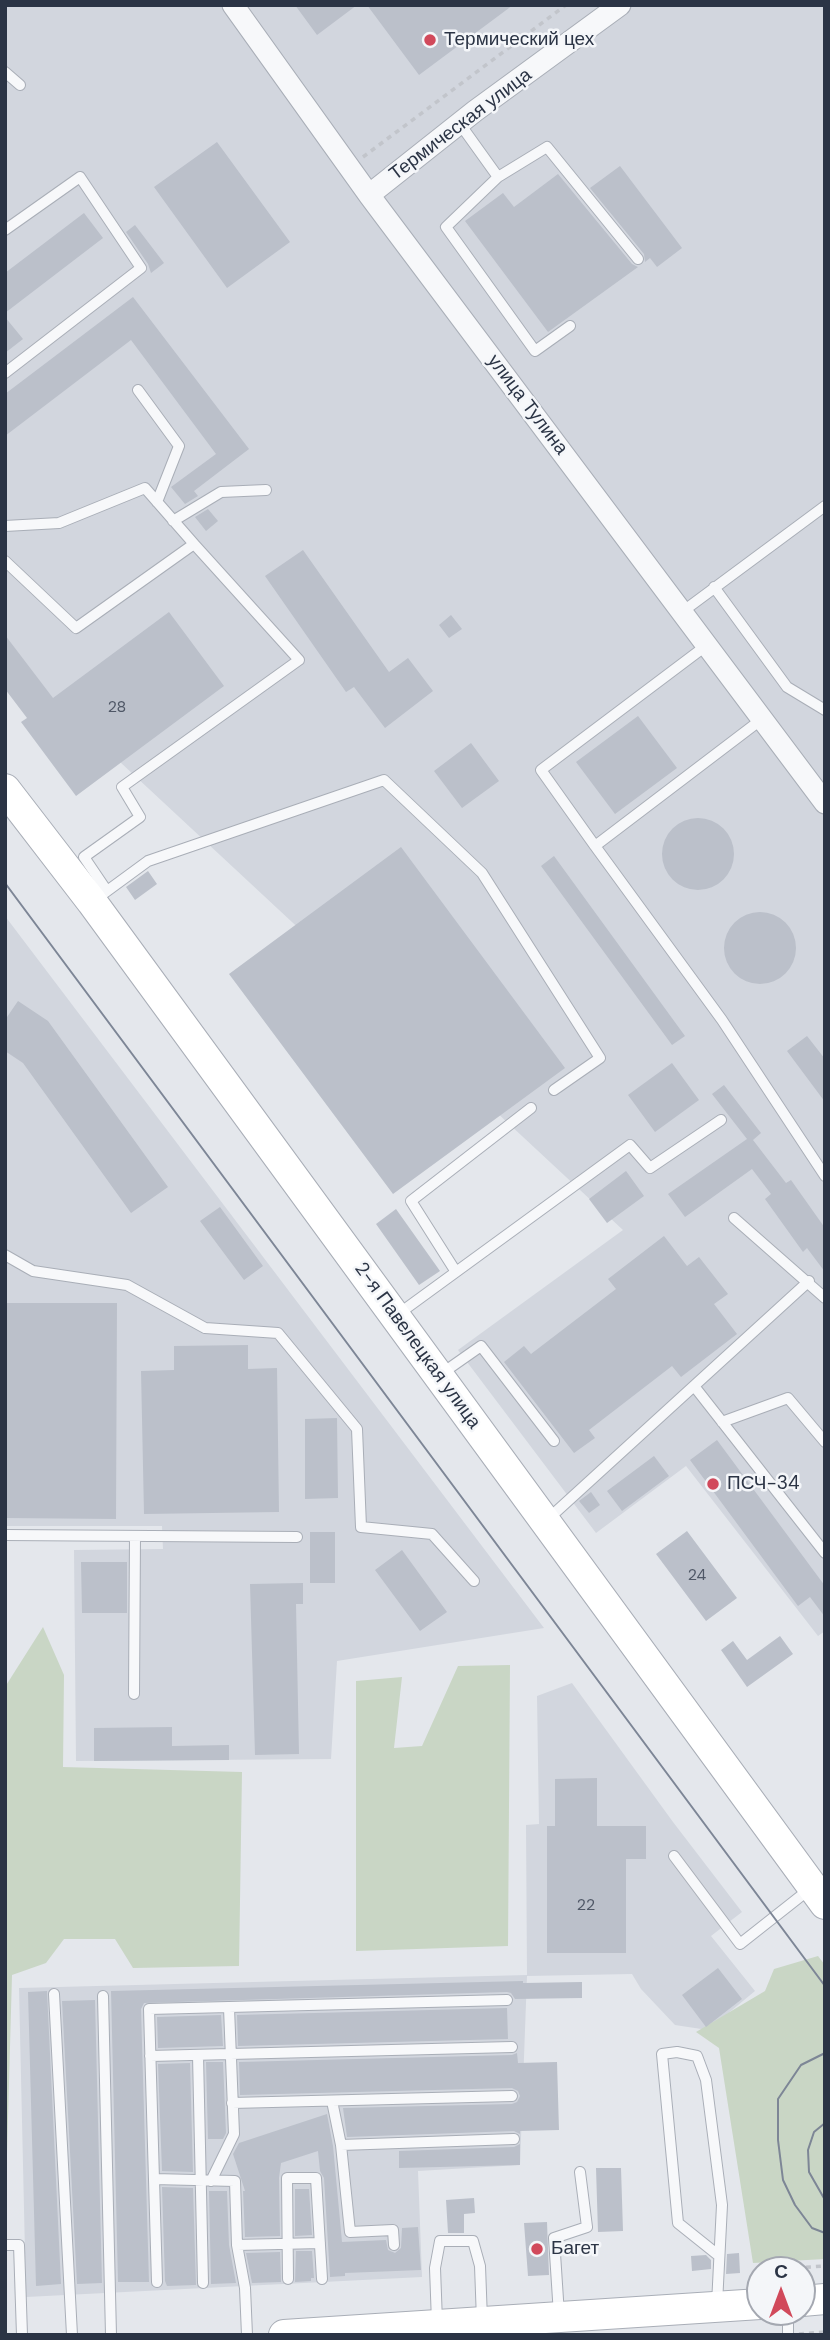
<!DOCTYPE html>
<html>
<head>
<meta charset="utf-8">
<style>
	body { margin:0 }
	#map { position:relative; width:830px; height:2340px; overflow:hidden; background:#e4e7ec; font-family:"DM Sans",sans-serif }
	canvas { display:block }
	.frame { position:absolute; inset:0; border:7px solid #2b3445; pointer-events:none }
	.north { position:absolute; left:746px; top:2256px; width:70px; height:70px; box-sizing:border-box; background:#f4f6f9; border:2px solid #a4a8b1; border-radius:50%; rotate:0deg; font-size:19px; font-weight:700; line-height:28px; text-align:center; color:#2b3445 }
	.north::after { content:''; display:block; margin:auto; width:24px; height:32px; background:#d1495b; clip-path:polygon(50% 0,100% 100%,50% 72%,0 100%) }
</style>
</head>
<body>
<div id="map">
<canvas width="830" height="2340"></canvas>
<div class="frame"></div>
<div class="north">С</div>
</div>
<script>
const c = document.querySelector('canvas').getContext('2d');
c.lineJoin = 'round';
function fillPath(path, color) { c.fillStyle = color; c.fill(path, 'evenodd'); }
const shape = rows => new Path2D(rows.map(r => 'M' + r).join(''));
function strokePath(path, color, width, dash) { c.strokeStyle = color; c.lineWidth = width; c.lineCap = dash ? 'butt' : 'round'; c.setLineDash(dash || []); c.stroke(path); }
function write(font, color, halo, rows, align = 'center') {
  c.font = font + ' "DM Sans",sans-serif'; c.lineWidth = 5; c.setLineDash([]); c.textBaseline = 'middle'; c.strokeStyle = halo; c.fillStyle = color; for (const [text, x, y, turn = 0] of rows) {
    c.save(); c.translate(x, y); c.rotate((+turn || 0) * Math.PI / 180); c.textAlign = isNaN(turn) ? turn : align; if (halo) c.strokeText(text, 0, 0); c.fillText(text, 0, 0); c.restore();
  }
}
fillPath(shape([
	[5,5,825,5,825,1631,818,1636,686,1466,596,1533,458,1350,623,1230,5,655],
	[5,916,544,1628,337,1661,331,1759,76,1761,74,1550,163,1549,162,1526,5,1526],
	[572,1683,673,1822,742,1912,711,1936,755,1991,708,2030,675,2025,641,1989,632,1974,527,1976,520,2165,418,2171,422,2277,26,2297,19,1988,527,1975,526,1825,539,1824,537,1696]
]), '#d2d6de');
fillPath(shape([
	[43,1627,64,1675,63,1767,242,1772,239,1966,133,1968,115,1939,64,1939,46,1963,12,1975,5,2226,5,1687],
	[510,1665,508,1946,356,1951,356,1681,402,1677,394,1748,422,1746,458,1666],
	[818,1956,825,1965,825,2259,753,2263,719,2048,696,2032,765,1991,774,1969]
]), '#c9d6c5');
fillPath(shape([
	[295,5,357,5,317,35],
	[367,5,513,5,419,75],
	[217,142,290,242,227,288,154,187],
	[620,166,682,248,657,267,650,258,645,262,644,254,590,188],
	[558,174,632,264,638,267,548,332,465,221,503,193,514,207],
	[84,213,103,238,5,313,5,273],
	[135,225,164,263,151,273,148,264,126,232],
	[133,297,249,449,194,491,198,496,185,504,171,487,216,454,131,340,5,436,5,394],
	[5,317,23,339,5,353],
	[208,509,218,521,206,531,195,517],
	[303,550,389,672,408,658,433,691,385,728,354,687,346,692,265,576],
	[169,612,224,686,76,796,21,722,27,718,5,689,5,635,53,698],
	[451,615,462,629,449,638,439,625],
	[638,716,677,768,615,814,576,762],
	[471,743,499,781,462,808,434,771],
	'662 854a36 36 0 1 1 72 0a36 36 0 1 1-72 0Z',
	[401,847,565,1068,393,1194,229,974],
	[554,856,685,1036,672,1045,541,866],
	[148,871,157,884,135,900,126,887],
	'724 948a36 36 0 1 1 72 0a36 36 0 1 1-72 0Z',
	[18,1001,48,1021,168,1187,131,1213,23,1063,5,1051,5,1020],
	[807,1036,825,1059,825,1102,787,1051],
	[672,1063,699,1100,655,1132,628,1095],
	[724,1085,761,1133,753,1140,786,1183,791,1180,825,1228,825,1272,807,1248,803,1252,765,1199,771,1194,752,1169,685,1217,668,1194,747,1139,712,1094],
	[626,1171,644,1196,607,1223,589,1199],
	[220,1207,263,1266,244,1280,200,1221],
	[396,1209,440,1271,419,1285,376,1224],
	[664,1236,687,1266,699,1257,728,1294,714,1304,737,1334,681,1377,672,1366,589,1430,595,1438,574,1453,504,1362,524,1346,531,1354,616,1289,608,1279],
	[5,1303,117,1303,116,1519,5,1518],
	[248,1345,248,1369,277,1368,279,1512,144,1514,141,1371,174,1370,174,1346],
	[337,1418,338,1498,305,1499,305,1419],
	[717,1440,825,1586,825,1617,810,1597,798,1606,690,1460],
	[654,1456,669,1476,622,1511,607,1491],
	[591,1492,600,1505,589,1513,579,1501],
	[687,1531,737,1598,706,1621,656,1554],
	[310,1532,335,1532,335,1583,310,1583],
	[402,1550,447,1612,420,1631,375,1570],
	[81,1562,127,1562,127,1613,82,1613],
	[303,1583,303,1604,296,1604,299,1754,255,1755,250,1584],
	[780,1636,793,1654,747,1687,721,1650,733,1641,747,1660],
	[172,1727,172,1746,229,1745,229,1760,94,1761,94,1728],
	[597,1778,597,1826,646,1826,646,1859,626,1859,626,1953,547,1953,547,1826,555,1826,555,1779],
	[718,1968,742,1999,706,2027,682,1995],
	[523,1981,523,1983,582,1982,582,1998,515,1999,511,1993,507,1992,144,2003,141,2009,149,2282,118,2282,111,1991],
	[47,1991,61,2284,36,2286,28,1992],
	[95,2000,102,2283,77,2284,62,2001],
	[507,2008,508,2039,238,2046,237,2015],
	[221,2015,223,2046,158,2048,157,2017],
	[517,2053,518,2063,557,2062,559,2130,520,2131,520,2134,514,2131,347,2137,343,2108,512,2104,517,2102,520,2096,518,2091,512,2088,240,2095,239,2062,512,2055],
	[206,2062,223,2062,226,2133,223,2139,208,2139],
	[190,2063,193,2172,162,2171,158,2064],
	[327,2114,333,2146,342,2242,386,2240,388,2250,395,2253,401,2248,402,2228,418,2227,421,2270,345,2273,345,2276,330,2277,324,2178,320,2171,318,2151,281,2163,279,2178,280,2236,245,2237,243,2191,245,2191,233,2154,239,2143],
	[520,2144,520,2165,399,2168,399,2151,514,2147],
	[596,2168,621,2168,623,2231,598,2232],
	[162,2187,193,2188,196,2285,167,2286,165,2281],
	[295,2189,309,2189,312,2235,295,2236],
	[209,2191,227,2191,229,2245,236,2283,211,2284],
	[474,2198,475,2213,464,2214,464,2233,448,2233,446,2200],
	[547,2222,549,2275,528,2276,524,2223],
	[296,2251,312,2251,314,2278,311,2278,311,2281,295,2282],
	[280,2252,281,2282,252,2283,246,2253],
	[739,2253,740,2273,726,2274,727,2254],
	[706,2255,711,2260,711,2269,692,2271,691,2256]
]), '#bbc0ca');
const service = shape([
	[5,72,20,85],
	[460,124,498,177,547,147,638,259],
	[498,177,446,227,535,351,570,326],
	[5,230,80,177,141,268,5,373],
	[138,390,179,446,157,502],
	[173,521,221,492,266,490],
	[5,526,59,523,145,488,194,544],
	[5,561,76,628,194,544,299,660,122,787,140,817,84,857,107,891],
	[714,587,787,687,825,710],
	[682,612,825,506],
	[762,719,595,846,722,1020,825,1176],
	[595,846,541,770,707,645],
	[103,894,148,861,384,780,482,873,600,1058,554,1090],
	[734,1218,825,1298],
	[5,1255,33,1271,127,1285,205,1328,278,1333,357,1429,361,1527,432,1534,474,1581],
	[456,1272,411,1201,531,1108],
	[397,1315,630,1145,650,1168,721,1120],
	[441,1374,481,1346,554,1441],
	[694,1386,825,1553],
	[722,1422,788,1398,825,1442],
	[547,1520,809,1281],
	[5,1535,297,1537],
	[134,1694,135,1536],
	[674,1856,740,1944,811,1888],
	[54,1994,72,2335],
	[103,1996,111,2335],
	[198,2055,203,2283],
	[150,2056,512,2047],
	[332,2101,341,2145,350,2232,393,2230,394,2245],
	[232,2103,512,2096],
	[341,2145,514,2139],
	[154,2179,235,2181,237,2245,245,2288,247,2335],
	[211,2181,234,2134,229,2008],
	[5,2245,19,2245,22,2335],
	[237,2245,320,2243],
	[288,2279,287,2178,316,2178,322,2279],
	[157,2282,149,2009,507,2000],
	[717,2304,722,2205,706,2080,697,2056,677,2052,662,2054,678,2223,718,2255],
	[788,2312,788,2335],
	[559,2315,554,2238,587,2227,580,2172],
	[437,2322,435,2268,440,2241,473,2241,480,2266,482,2320]
]);
const minor = shape([
	[233,5,369,195,825,803],
	[369,195,475,111,620,5]
]);
const secondary = shape([
	[5,789,92,902,825,1904],
	[802,2301,825,2299],
	[284,2335,760,2304]
]);
strokePath(service, '#a9aeb7', 12);
strokePath(minor, '#a9aeb7', 23);
strokePath(secondary, '#a9aeb7', 32);
strokePath(shape([
	[363,157,566,5],
	[766,2270,825,2266],
	[754,2271,760,2270],
	[799,2334,825,2332]
]), '#c2c5cb', 3.5, [5, 5]);
strokePath(service, '#f7f8fa', 10);
strokePath(minor, '#f7f8fa', 21);
strokePath(secondary, '#fff', 30);
strokePath(shape([
	[5,883,825,1986],
	[825,2053,801,2065,778,2099,778,2140,783,2180,795,2205,812,2228,825,2233],
	[825,2123,814,2132,808,2150,809,2172,825,2200]
]), '#7d8696', 2);
for (const [x, y, r, color] of [
	[430,40,7,"#d1495b"],
	[713,1484,7,"#d1495b"],
	[537,2249,7,"#d1495b"]
]) { const dot = new Path2D(); dot.arc(x, y, r, 0, 2 * Math.PI); c.fillStyle = color; c.fill(dot); strokePath(dot, '#f4f6f9', 2.5); }
write('16px', '#4f5766', null, [
	["28",117,708],
	["24",697,1576],
	["22",586,1906]
]);
write('19px', '#2b3445', '#f4f6f9', [
	["Термический цех",444,40],
	["ПСЧ-34",727,1484],
	["Багет",551,2249]
], 'left');
write('19px', '#2b3445', '#f4f6f9', [
	["Термическая улица",461,125,-37],
	["улица Тулина",527,405,53],
	["2-я Павелецкая улица",417,1346,54]
]);
</script>
</body>
</html>
